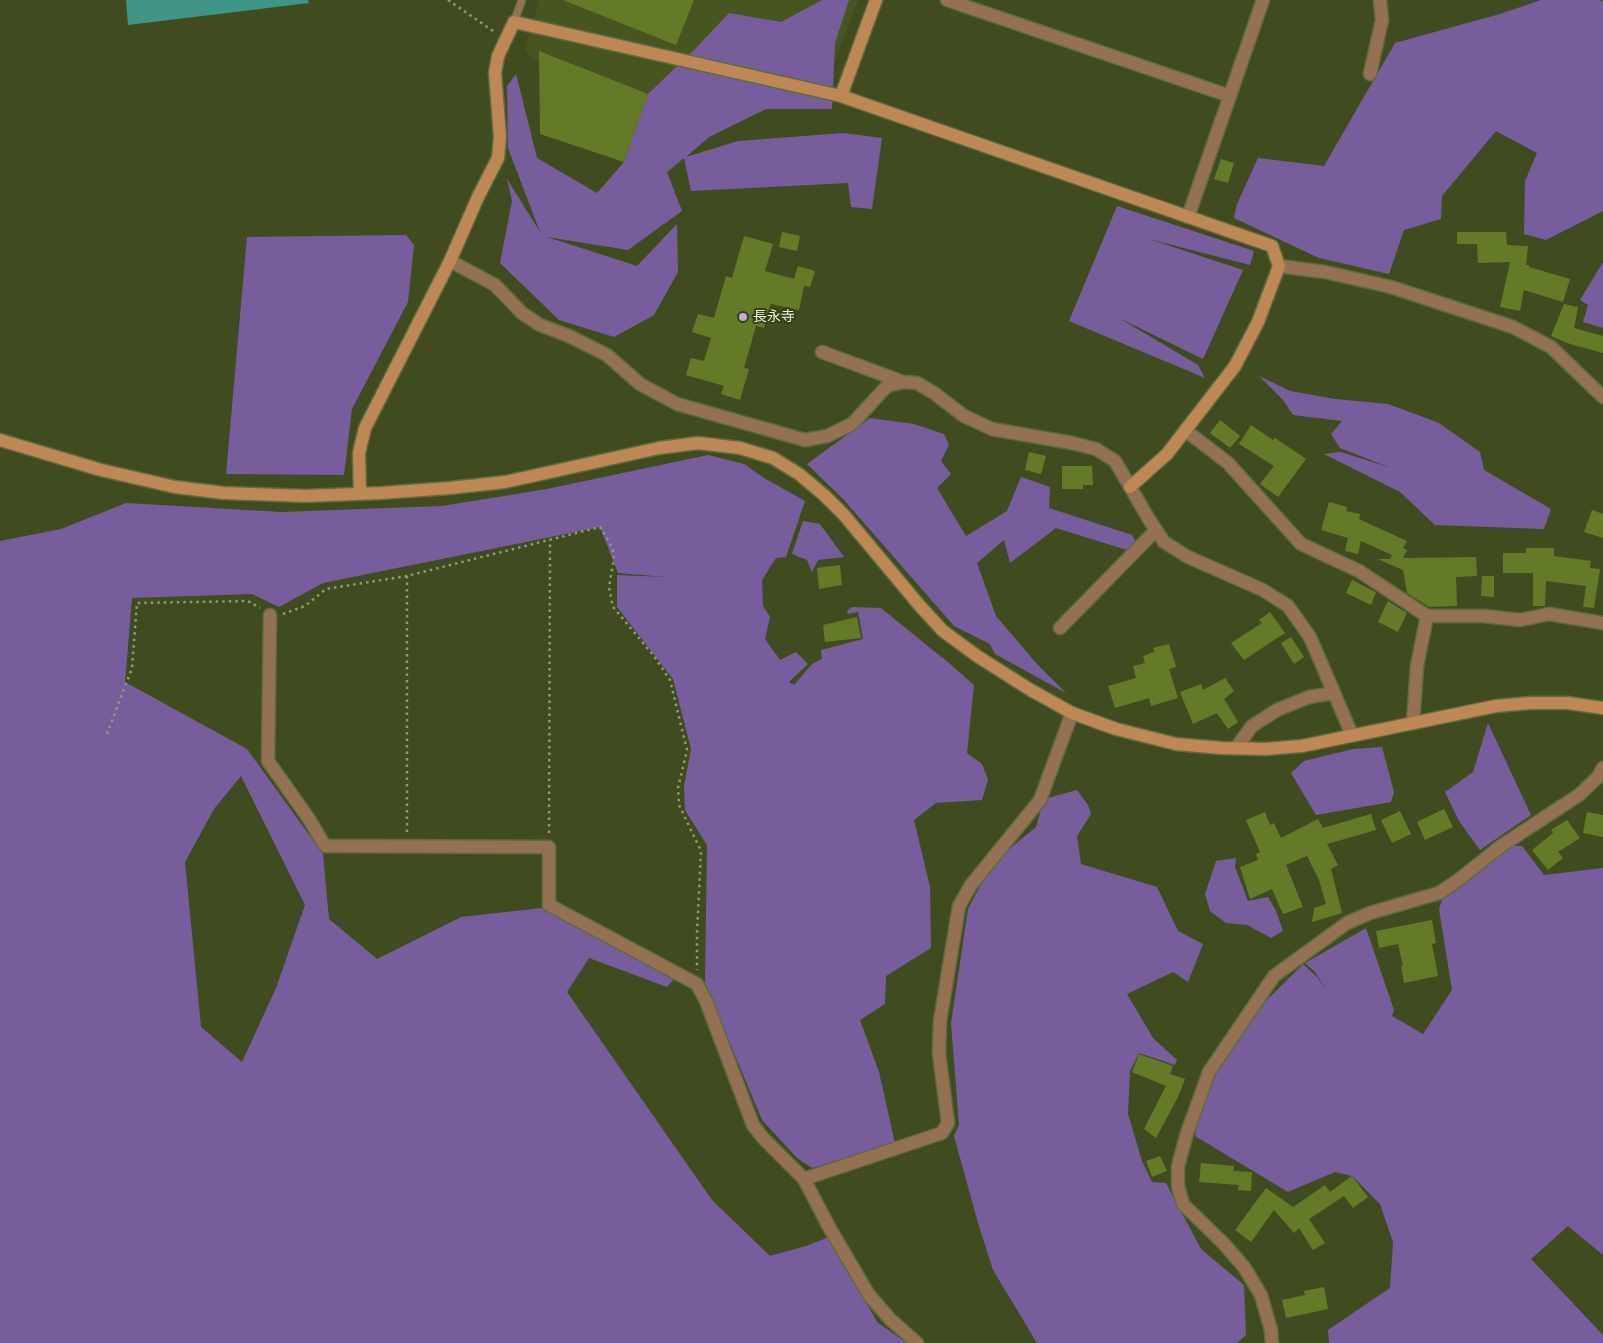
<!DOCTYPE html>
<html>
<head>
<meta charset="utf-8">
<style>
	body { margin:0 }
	canvas { display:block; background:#404c20 }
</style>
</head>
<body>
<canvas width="1603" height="1343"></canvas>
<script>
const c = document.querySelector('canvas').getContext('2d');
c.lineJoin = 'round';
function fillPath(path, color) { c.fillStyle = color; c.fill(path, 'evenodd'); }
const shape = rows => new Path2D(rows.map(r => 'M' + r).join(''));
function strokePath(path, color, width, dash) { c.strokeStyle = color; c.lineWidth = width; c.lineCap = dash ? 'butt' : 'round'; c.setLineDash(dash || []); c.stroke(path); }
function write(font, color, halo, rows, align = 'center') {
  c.font = font + ' "Fira Sans Condensed","Noto Sans JP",sans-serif'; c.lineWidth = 4; c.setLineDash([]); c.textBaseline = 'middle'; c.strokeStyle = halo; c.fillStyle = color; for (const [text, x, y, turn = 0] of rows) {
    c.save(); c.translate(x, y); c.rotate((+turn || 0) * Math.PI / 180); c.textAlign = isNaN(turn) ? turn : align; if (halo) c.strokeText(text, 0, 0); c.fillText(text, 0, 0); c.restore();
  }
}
fillPath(shape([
	[539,0,858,0,828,80,647,158,525,51]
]), '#475521');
fillPath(shape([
	[822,0,849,0,835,43,832,109,766,109,709,137,686,157,738,141,843,133,882,138,872,209,851,207,848,183,691,191,684,158,667,172,682,211,628,250,547,237,637,266,677,224,678,272,654,315,614,337,559,320,500,263,512,201,507,179,540,232,508,148,507,86,516,74,537,158,597,193,624,162,648,94,696,48,729,13,781,22],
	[1541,0,1600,0,1603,2,1603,211,1546,240,1524,234,1525,181,1537,153,1496,131,1442,196,1441,219,1404,230,1389,274,1319,258,1234,218,1237,204,1258,158,1324,166,1395,43,1500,14],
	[1117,206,1254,251,1250,265,1149,239,1243,270,1203,359,1119,318,1198,365,1205,378,1069,321],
	[406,235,414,245,408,302,352,409,344,475,226,474,247,237],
	[1603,262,1603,328,1583,322,1588,305,1580,300],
	[1259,376,1290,391,1335,399,1388,404,1439,423,1480,452,1484,470,1551,509,1544,529,1435,525,1400,492,1324,454,1341,452,1391,468,1340,448,1331,434,1342,421,1293,415,1283,400],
	[870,418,914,424,944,434,949,445,941,461,951,474,937,488,966,536,1007,511,1021,477,1050,487,1049,508,1132,535,1136,542,1127,550,1056,528,1010,563,1004,540,977,563,996,616,1036,663,1066,693,995,654,990,644,954,626,844,500,807,464],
	[708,455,744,464,764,478,805,501,786,557,776,558,762,580,763,606,770,617,765,639,780,660,796,652,808,664,789,682,794,685,812,664,822,659,821,650,863,639,858,612,847,614,848,610,852,607,881,608,940,656,939,658,941,656,974,685,967,753,982,764,988,780,982,800,936,803,914,820,930,887,931,948,886,976,885,1004,860,1020,879,1072,895,1143,812,1168,797,1158,762,1120,705,983,707,845,685,810,684,786,691,749,673,679,617,607,617,575,666,577,618,573,600,527,323,583,279,607,252,594,132,598,125,682,247,749,323,854,329,919,377,959,461,917,542,908,675,978,667,987,589,958,567,992,712,1200,770,1256,806,1246,829,1237,843,1259,877,1322,907,1343,0,1343,0,541,61,529,126,503,281,512,442,506,547,489],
	[241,776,305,905,276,988,242,1062,201,1027,185,862,214,809],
	[803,521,820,524,844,557,818,560,812,572,807,560,792,554],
	[1488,723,1531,815,1480,850,1459,821,1445,792,1473,772],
	[1382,747,1394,792,1391,802,1316,815,1291,773,1304,761,1353,749],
	[1077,790,1088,805,1091,814,1077,836,1081,864,1157,887,1178,931,1203,944,1188,982,1173,972,1127,994,1153,1038,1177,1060,1175,1065,1139,1053,1130,1071,1128,1114,1142,1161,1152,1182,1166,1183,1201,1249,1244,1285,1246,1335,1237,1343,1037,1343,993,1270,978,1223,954,1136,959,1125,951,1023,968,909,992,863,1036,827,1044,799],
	[1501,846,1522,846,1544,875,1603,868,1603,1255,1568,1226,1531,1259,1603,1335,1603,1343,1329,1343,1328,1330,1390,1288,1393,1242,1380,1204,1352,1176,1335,1172,1288,1192,1195,1136,1202,1092,1235,1032,1303,964,1317,977,1327,991,1315,972,1305,963,1366,928,1394,1010,1392,1016,1423,1034,1452,990,1439,909,1446,888],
	[1236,858,1235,867,1248,901,1268,897,1276,911,1283,931,1271,938,1247,925,1226,923,1210,911,1205,894,1216,861]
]), '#775d9b');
fillPath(shape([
	[126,0,308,0,309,3,128,25]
]), '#419488');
fillPath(shape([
	[563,0,694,0,676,45],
	[539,51,648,94,624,162,540,134],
	[1221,159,1234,163,1228,183,1214,179],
	[782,232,800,236,797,251,779,247],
	[1457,232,1506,232,1507,245,1528,246,1526,265,1529,265,1529,267,1570,279,1563,302,1524,290,1520,311,1500,307,1510,262,1478,263,1477,244,1457,244],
	[744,236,773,244,765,271,794,279,798,266,815,271,810,287,804,286,799,310,771,304,764,328,756,326,744,368,749,369,740,400,721,394,724,386,686,375,691,358,704,361,711,338,692,332,698,314,714,318,726,276,732,278],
	[1564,304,1578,307,1574,328,1603,336,1603,353,1570,344,1551,336],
	[1220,420,1240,436,1230,448,1210,433],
	[1251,425,1273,440,1275,438,1306,459,1278,497,1260,484,1274,466,1239,444],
	[1029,452,1046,456,1041,474,1025,470],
	[1062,466,1092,466,1093,485,1083,485,1083,489,1062,489],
	[1329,502,1347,507,1346,511,1360,514,1359,519,1407,541,1403,548,1407,550,1403,558,1476,557,1477,576,1456,577,1457,606,1429,607,1407,593,1403,570,1378,559,1390,559,1392,555,1361,541,1358,554,1345,551,1348,538,1321,530],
	[1592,510,1603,514,1603,538,1584,532],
	[1526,548,1554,548,1554,556,1591,561,1590,568,1600,569,1594,608,1583,607,1586,586,1546,581,1545,606,1533,606,1533,573,1503,573,1503,553,1526,553],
	[840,565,842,585,819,589,817,568],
	[1482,576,1494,576,1494,597,1481,596],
	[1352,580,1376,592,1371,605,1346,593],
	[1388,601,1407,613,1398,632,1378,622],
	[1270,612,1285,633,1244,660,1231,643,1262,623,1259,620],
	[857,617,861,638,825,642,823,625],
	[1291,637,1304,657,1294,664,1281,643],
	[1169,644,1176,667,1169,669,1178,698,1151,706,1149,698,1115,708,1108,686,1136,678,1133,666,1145,663,1143,656,1154,652,1153,648],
	[1225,678,1234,691,1224,699,1238,722,1228,729,1217,713,1193,724,1180,692,1201,684,1203,690],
	[1444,809,1453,827,1425,840,1417,822],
	[1400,811,1411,834,1392,843,1381,820],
	[1265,812,1270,825,1274,823,1281,838,1318,819,1323,828,1371,814,1376,830,1327,844,1338,865,1331,869,1342,913,1312,922,1314,908,1326,904,1319,880,1307,856,1286,865,1303,907,1283,914,1272,889,1250,899,1240,867,1258,860,1256,854,1260,852,1246,820],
	[1587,812,1603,815,1603,837,1583,833],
	[1567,820,1580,838,1558,852,1563,858,1548,870,1532,850,1553,833,1551,830],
	[1432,920,1436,943,1432,944,1438,976,1404,983,1401,966,1403,966,1398,944,1379,948,1376,931],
	[1139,1054,1173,1066,1170,1074,1185,1079,1178,1097,1156,1138,1144,1129,1166,1086,1132,1072],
	[1160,1156,1167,1171,1152,1177,1146,1161],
	[1201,1163,1234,1166,1233,1171,1252,1172,1251,1191,1238,1190,1239,1185,1199,1182],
	[1352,1176,1368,1197,1353,1208,1344,1196,1309,1219,1325,1243,1313,1250,1299,1228,1294,1233,1274,1210,1251,1242,1235,1230,1266,1188,1293,1207,1325,1185,1330,1192],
	[1324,1287,1328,1309,1286,1318,1282,1300,1305,1295,1304,1291]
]), '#657a28');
const lane = shape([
	[514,22,522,0]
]);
const street = shape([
	[947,0,1230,96],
	[1370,74,1382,20,1380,0],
	[1188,217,1263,0],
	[450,261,495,285,522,313,540,325,569,336,607,355,640,384,677,404,805,440,827,436,852,424,887,386,903,382,917,383,934,393,964,416,992,429,1072,443,1096,449,1115,461,1150,521,1164,542,1188,557,1263,590,1288,606,1310,637,1352,735],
	[1279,266,1325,272,1391,287,1513,327,1551,347,1603,397],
	[822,352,903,382],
	[1185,430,1228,463,1301,544,1359,571,1427,616,1484,616,1520,620,1549,614,1603,623],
	[270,615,268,761,309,819,325,846,549,847,549,905,697,984,706,1001,753,1125,763,1138,804,1179],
	[1060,628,1156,530],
	[1413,723,1417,666,1427,616],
	[1236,748,1252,726,1277,710,1309,697,1334,693],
	[917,1343,890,1319,869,1295,829,1227,804,1179,942,1133,948,1123,939,1053,940,1021,959,906,971,885,1040,800,1072,713],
	[1272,1343,1271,1330,1261,1295,1244,1267,1224,1244,1183,1204,1178,1186,1178,1166,1187,1133,1209,1072,1274,976,1347,923,1370,913,1439,893,1457,881,1501,846,1579,795,1598,777,1603,768]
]);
const secondary = shape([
	[841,96,876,0],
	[0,440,101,470,175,487,224,493,306,496,381,493,450,488,505,482,659,448,698,443,740,448,773,458,799,474,824,495,844,515,920,606,943,631,977,656,1029,689,1072,713,1116,729,1176,744,1221,748,1266,749,1302,746,1496,706,1530,703,1568,703,1603,708],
	[360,494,359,453,365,428,450,261,478,197,498,158,500,137,495,73,498,56,514,22,841,96,1272,246,1279,266,1258,322,1235,366,1167,454,1130,487]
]);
strokePath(lane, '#5f6a42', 9);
strokePath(street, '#5f6a42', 15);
strokePath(secondary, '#5f6a42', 15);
strokePath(shape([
	[448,0,496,33],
	[283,614,305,606,326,589,407,576,600,527,612,547,614,558,609,587,613,607,654,656,670,680,687,750,678,788,679,805,701,851,697,933,697,970],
	[107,734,132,668,137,603,248,601,260,608],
	[407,832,407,576],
	[549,833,550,540]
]), '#8e9975', 2.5, [2.5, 4]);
strokePath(lane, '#947152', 7);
strokePath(street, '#947152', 12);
strokePath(secondary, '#be8756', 12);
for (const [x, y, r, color] of [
	[743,317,5,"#c5a7f1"]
]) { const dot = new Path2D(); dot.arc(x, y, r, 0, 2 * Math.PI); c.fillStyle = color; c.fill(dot); strokePath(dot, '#354115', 2); }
write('14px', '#ecf4db', '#354115', [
	["長永寺",753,317]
], 'left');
</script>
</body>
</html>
